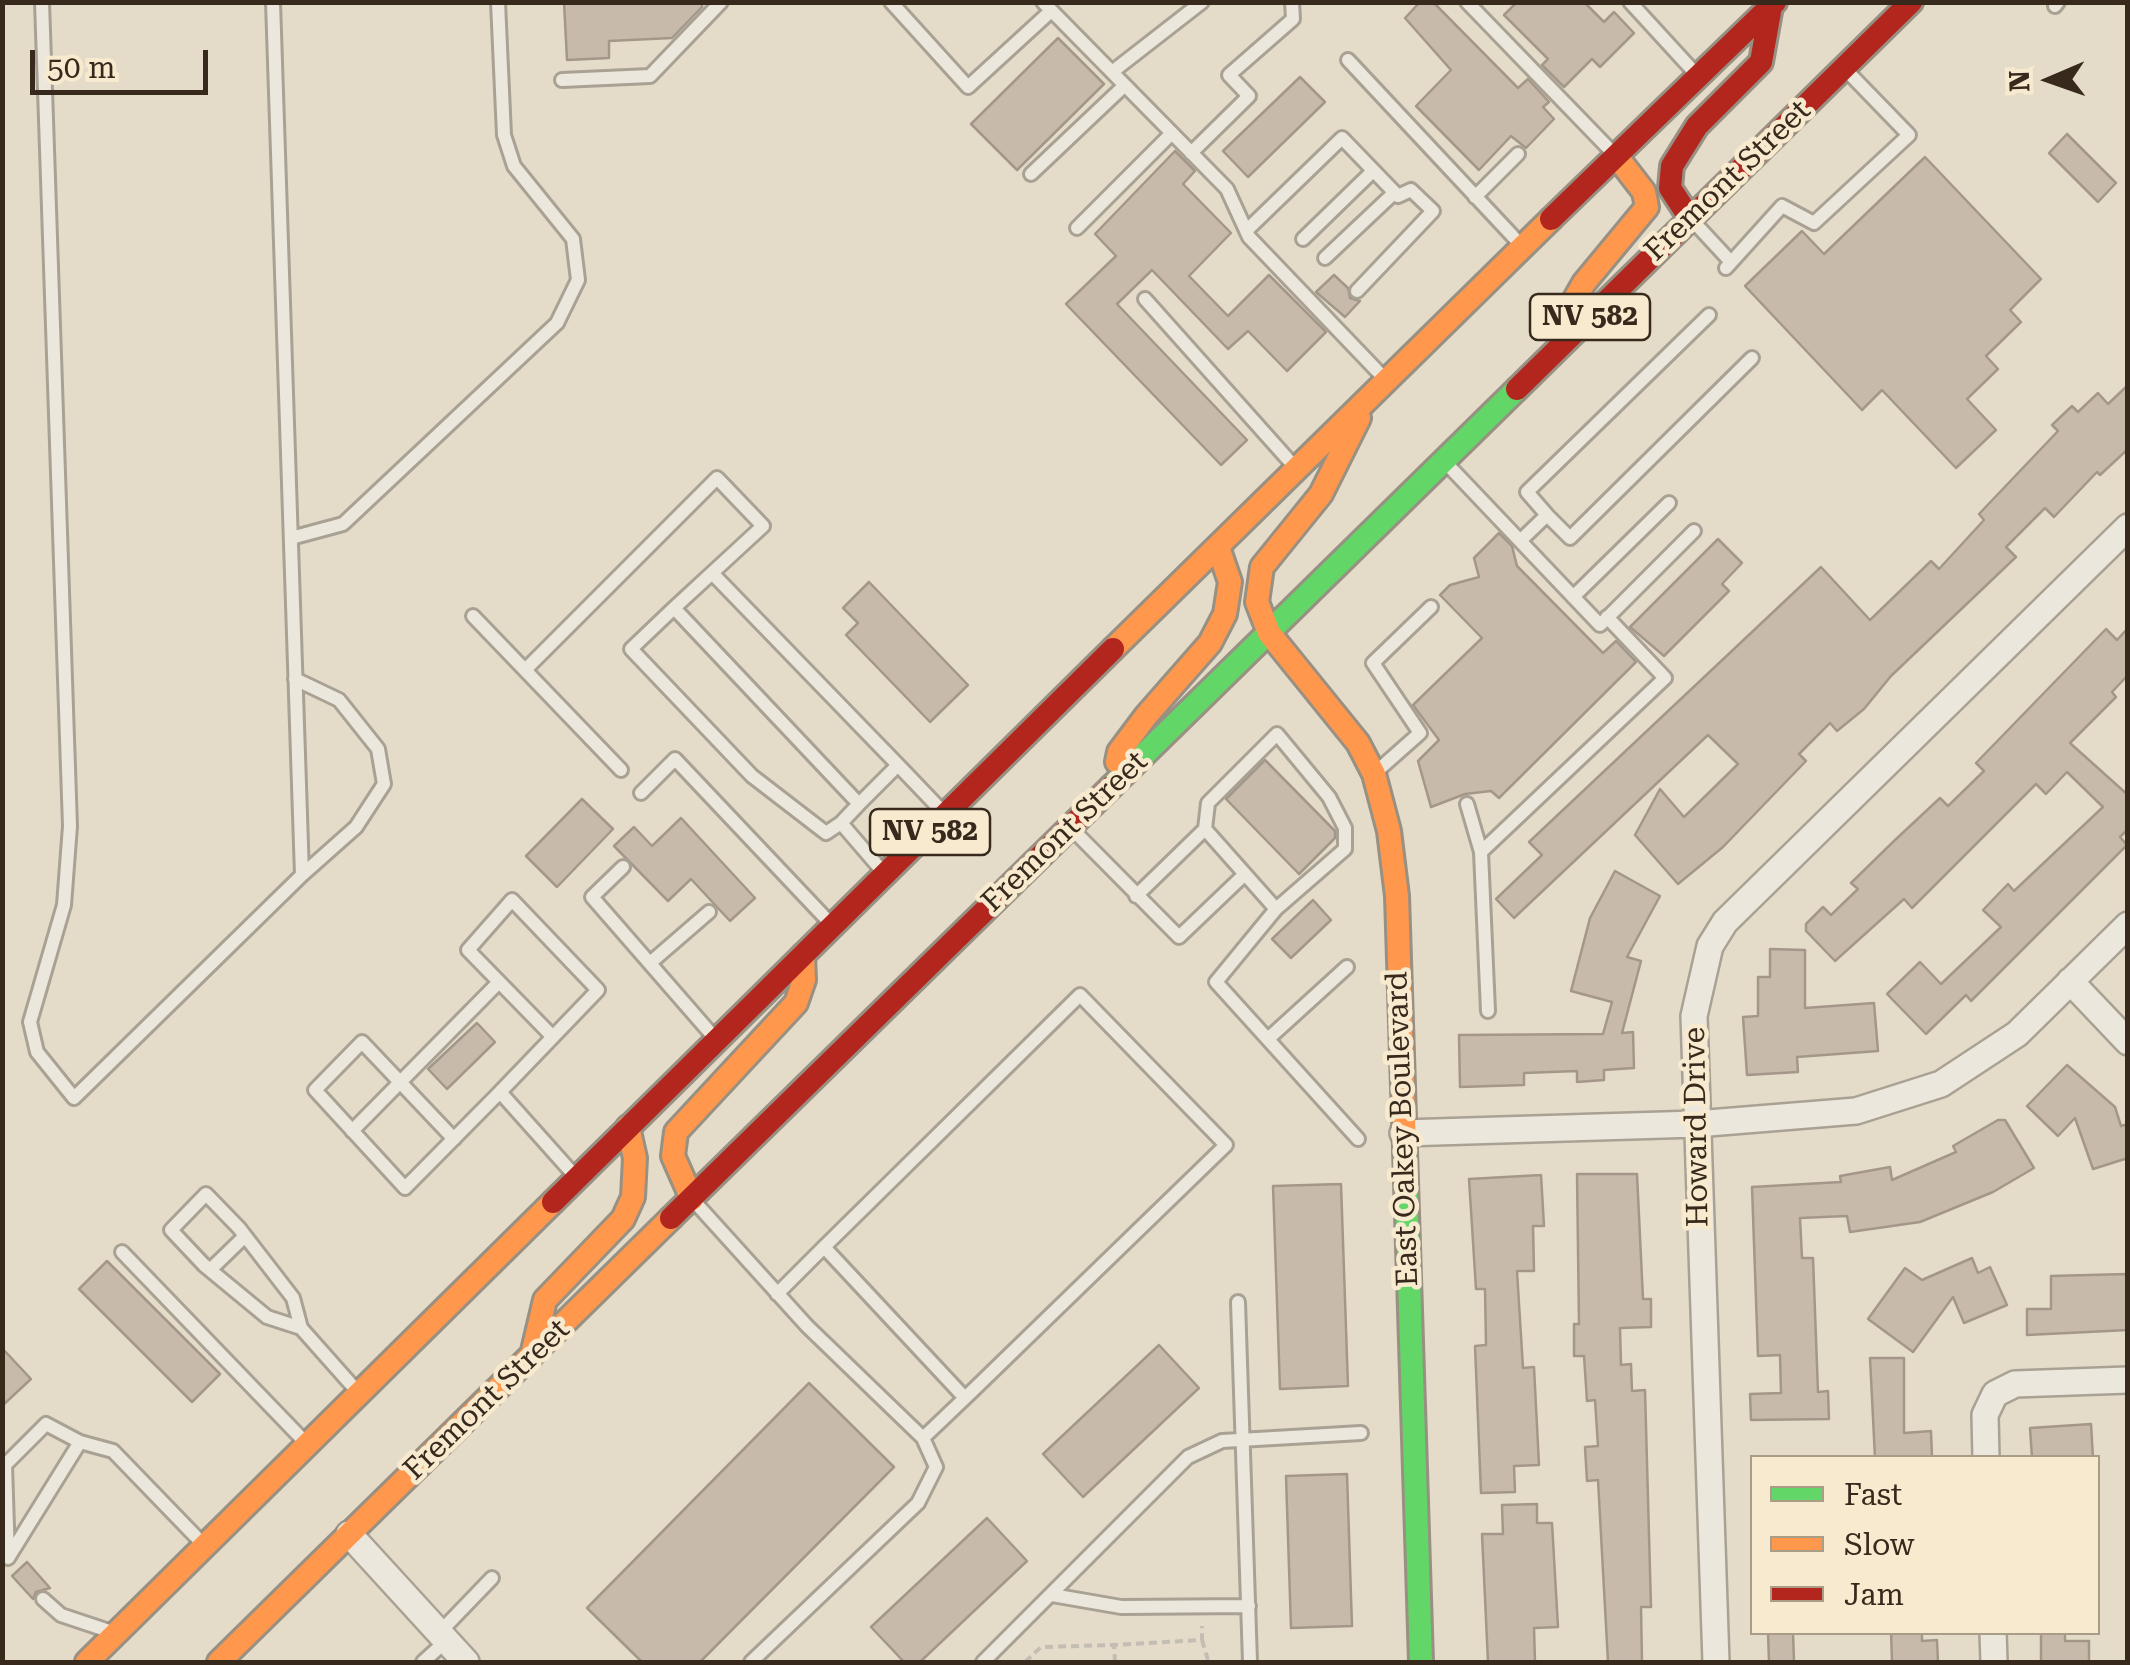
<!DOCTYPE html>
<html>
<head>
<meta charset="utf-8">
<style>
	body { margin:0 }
	#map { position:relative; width:2130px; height:1665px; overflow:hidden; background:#e4dcc9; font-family:"Roboto Serif",serif }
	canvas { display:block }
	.frame { position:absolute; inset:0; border:5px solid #37291c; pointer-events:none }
	.legend { position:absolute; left:1750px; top:1455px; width:350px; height:180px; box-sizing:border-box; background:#f7eace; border:2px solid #aa9d87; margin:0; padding:12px 18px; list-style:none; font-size:30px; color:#37291c }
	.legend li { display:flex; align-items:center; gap:20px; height:50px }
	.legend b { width:50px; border:2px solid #aa9d87 }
	.north { position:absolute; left:2000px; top:30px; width:100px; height:100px; -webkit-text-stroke:8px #f7eace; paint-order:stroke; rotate:268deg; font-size:28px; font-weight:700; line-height:40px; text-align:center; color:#37291c }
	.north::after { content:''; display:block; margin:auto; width:35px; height:45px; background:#37291c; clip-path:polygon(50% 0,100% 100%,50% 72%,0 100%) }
	.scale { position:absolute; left:30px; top:50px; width:178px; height:45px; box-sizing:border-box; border:5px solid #37291c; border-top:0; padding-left:12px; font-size:30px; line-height:35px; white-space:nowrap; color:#37291c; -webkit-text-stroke:8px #f7eace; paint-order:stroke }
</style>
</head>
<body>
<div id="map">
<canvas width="2130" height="1665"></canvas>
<div class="frame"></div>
<ul class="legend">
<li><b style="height:12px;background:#63d668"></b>Fast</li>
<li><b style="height:12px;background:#ff974d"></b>Slow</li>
<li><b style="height:12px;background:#b3261e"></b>Jam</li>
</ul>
<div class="north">N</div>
<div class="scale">50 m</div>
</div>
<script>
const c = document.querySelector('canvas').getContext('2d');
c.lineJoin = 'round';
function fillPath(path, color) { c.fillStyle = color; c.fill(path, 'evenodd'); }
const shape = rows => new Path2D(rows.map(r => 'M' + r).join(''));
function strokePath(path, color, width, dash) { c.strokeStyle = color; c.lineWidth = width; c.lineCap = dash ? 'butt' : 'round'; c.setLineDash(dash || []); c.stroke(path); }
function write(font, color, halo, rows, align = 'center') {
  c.font = font + ' "Roboto Serif",serif'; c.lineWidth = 9; c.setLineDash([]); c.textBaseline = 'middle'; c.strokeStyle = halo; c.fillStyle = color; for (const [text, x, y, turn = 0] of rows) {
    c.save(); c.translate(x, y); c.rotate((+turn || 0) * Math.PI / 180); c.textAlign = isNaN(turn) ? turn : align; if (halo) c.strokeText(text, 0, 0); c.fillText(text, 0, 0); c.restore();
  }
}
const building = shape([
	[564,2,702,2,702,7,672,38,609,41,609,58,567,60,564,2],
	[1420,2,1433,2,1518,88,1528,79,1549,102,1543,107,1554,119,1526,148,1511,136,1479,170,1416,106,1451,70,1405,18,1420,2],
	[1517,2,1584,2,1604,22,1614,12,1634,33,1600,67,1592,59,1564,87,1542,65,1548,59,1504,15,1517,2],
	[1058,38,1104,84,1017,170,971,124,1058,38],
	[1300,77,1325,102,1248,177,1223,151,1300,77],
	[2067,134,2116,183,2098,202,2049,153,2067,134],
	[1175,151,1195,171,1183,184,1231,233,1189,276,1228,316,1269,275,1326,332,1287,371,1248,331,1228,349,1152,270,1117,304,1247,440,1221,465,1066,304,1116,256,1095,234,1175,151],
	[1925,157,2041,279,2010,310,2021,322,1986,356,1998,369,1967,399,1996,430,1956,468,1882,390,1862,410,1745,286,1802,231,1824,254,1925,157],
	[1334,275,1348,288,1350,298,1360,301,1345,317,1316,292,1334,275],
	[2128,385,2128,449,2100,475,2097,472,2054,517,2045,508,2006,547,2016,557,1891,676,1864,709,1837,731,1830,723,1799,754,1806,761,1723,847,1678,884,1635,835,1660,789,1684,817,1738,764,1708,735,1514,918,1496,899,1542,855,1529,842,1821,567,1870,620,1931,561,1939,569,1984,520,1979,514,2058,431,2052,425,2072,406,2078,412,2098,393,2108,404,2128,385],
	[1499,533,1512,546,1517,566,1603,653,1616,641,1636,662,1499,798,1491,791,1465,794,1431,807,1418,761,1439,740,1413,705,1482,638,1440,595,1450,585,1479,577,1474,558,1499,533],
	[1718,539,1742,563,1722,584,1729,591,1664,656,1630,627,1718,539],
	[869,582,968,685,930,722,846,635,858,623,843,608,869,582],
	[2128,628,2128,675,2112,692,2116,697,2070,743,2128,795,2128,829,2120,837,2127,845,1971,1001,1966,995,1926,1034,1887,994,1920,962,1941,984,2001,927,1983,910,2008,884,2014,891,2103,807,2067,772,2046,794,2036,784,1912,908,1904,899,1835,961,1806,931,1806,924,1823,907,1831,915,1858,889,1851,883,1894,841,1940,798,1948,806,1984,771,1976,763,2106,629,2117,640,2128,628],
	[1265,760,1335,831,1335,838,1299,874,1226,799,1265,760],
	[582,799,613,829,557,887,526,856,582,799],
	[681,818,755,898,730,921,691,879,668,901,614,846,634,827,652,846,681,818],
	[1615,871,1660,896,1627,957,1641,961,1622,1033,1633,1032,1634,1068,1604,1070,1604,1080,1577,1082,1577,1071,1524,1073,1524,1085,1460,1087,1459,1035,1603,1034,1612,1002,1571,991,1590,918,1615,871],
	[1313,900,1331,920,1291,958,1272,939,1313,900],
	[1770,949,1805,950,1805,1008,1874,1003,1878,1051,1797,1057,1798,1072,1747,1075,1743,1017,1758,1016,1758,977,1770,977,1770,949],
	[477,1023,495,1042,447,1089,428,1069,477,1023],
	[2067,1065,2115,1107,2121,1126,2128,1124,2128,1158,2093,1169,2075,1118,2058,1136,2027,1106,2067,1065],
	[1998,1120,2005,1120,2034,1168,1993,1192,1920,1222,1850,1232,1847,1216,1800,1218,1802,1258,1813,1258,1818,1392,1828,1391,1829,1419,1751,1420,1750,1394,1781,1393,1780,1355,1758,1356,1752,1187,1841,1182,1840,1176,1890,1167,1892,1180,1956,1152,1953,1146,1998,1120],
	[1577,1174,1637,1174,1643,1299,1651,1299,1651,1327,1620,1328,1621,1365,1631,1364,1632,1391,1645,1390,1651,1607,1641,1607,1642,1662,1608,1662,1598,1480,1587,1481,1585,1447,1598,1446,1595,1400,1587,1401,1584,1356,1574,1356,1574,1324,1579,1324,1577,1174],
	[1541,1175,1544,1226,1533,1226,1534,1271,1517,1271,1523,1368,1534,1367,1539,1465,1514,1466,1515,1492,1481,1493,1475,1346,1486,1345,1485,1289,1476,1289,1469,1179,1541,1175],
	[1341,1184,1348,1386,1280,1389,1273,1186,1341,1184],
	[1972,1258,1978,1273,1990,1267,2007,1305,1964,1323,1953,1297,1913,1352,1868,1319,1905,1268,1922,1280,1972,1258],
	[107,1261,220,1374,192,1402,79,1289,107,1261],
	[2127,1274,2128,1330,2027,1335,2027,1309,2051,1309,2051,1276,2127,1274],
	[1159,1345,1199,1388,1083,1497,1043,1454,1159,1345],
	[2,1348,31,1379,2,1406,2,1348],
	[1870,1358,1904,1358,1904,1433,1931,1431,1932,1458,1875,1458,1870,1358],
	[809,1383,894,1467,700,1662,642,1662,587,1608,809,1383],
	[2091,1424,2093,1458,2032,1458,2030,1428,2091,1424],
	[1347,1474,1352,1626,1291,1628,1286,1476,1347,1474],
	[1537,1504,1537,1523,1552,1523,1558,1627,1534,1628,1535,1662,1488,1662,1482,1534,1503,1534,1502,1505,1537,1504],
	[987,1518,1027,1561,920,1662,904,1662,871,1627,987,1518],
	[27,1562,50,1588,36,1592,33,1599,12,1576,27,1562],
	[1768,1632,1793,1632,1794,1662,1769,1662,1768,1632],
	[1891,1632,1922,1632,1922,1641,1937,1640,1938,1662,1892,1662,1891,1632],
	[2041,1632,2065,1632,2065,1641,2089,1641,2089,1662,2041,1662,2041,1632]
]);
fillPath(building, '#c8baaa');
strokePath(building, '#a49789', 2.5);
const lane = shape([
	[42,2,70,826,64,905,30,1022,37,1052,74,1098,302,875,273,2],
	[891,2,968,87,1051,11],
	[1043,2,1227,189,1249,237,1384,378],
	[1467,2,1615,155],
	[1630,2,1696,74],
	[2055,6,2058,2],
	[1348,60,1521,245],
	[1112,72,1202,2],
	[562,80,650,76,721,2],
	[1191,153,1249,96,1229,75,1293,19,1292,2],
	[1031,174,1124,86],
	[1475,197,1518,154],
	[1692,220,1731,262],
	[1077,228,1172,133],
	[1246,231,1342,138,1398,196,1411,190,1433,211,1357,291],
	[1303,239,1373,171],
	[1325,258,1394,193],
	[1726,268,1782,206,1814,223,1909,135,1846,70],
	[1145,299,1293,465],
	[1446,463,1600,625,1694,531],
	[1547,515,1570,538,1752,358],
	[291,538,343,524,557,323,578,280,573,239,514,166,504,135,498,2],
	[1520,541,1547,515,1527,492,1709,315],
	[1573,597,1669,503],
	[674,608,859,804,841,823,826,833,752,776,631,649,674,608,712,573,898,765,859,804],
	[473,616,621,770],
	[525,670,717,478,763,526,712,573],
	[295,679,339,700,378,749,384,784,356,827,302,875],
	[898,765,941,810],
	[1376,772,1420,733,1373,663,1431,607],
	[641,793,675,759,831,924],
	[1467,804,1481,852,1488,1011],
	[841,823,884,873],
	[1072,829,1179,937,1245,874],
	[1481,852,1665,678,1607,617],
	[623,867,592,897,713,1036],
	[1136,896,1205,829],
	[1276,909,1205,829,1208,803,1277,734,1329,797,1345,828,1345,849,1276,909,1216,982,1358,1139],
	[650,963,709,912],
	[552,1036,468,950,512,900,598,990,500,1092,575,1176],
	[1269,1038,1347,967],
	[352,1131,499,982],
	[454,1139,362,1042,315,1090,405,1188,500,1092],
	[693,1200,807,1326,923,1438,936,1467,918,1503,751,1662],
	[122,1252,304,1441],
	[210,1270,245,1236],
	[777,1294,824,1247,1080,995,1226,1145,965,1398,824,1247],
	[1238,1302,1250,1662],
	[301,1328,267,1317,204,1265,171,1230,206,1194,239,1228,293,1298,301,1328,356,1390],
	[923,1438,965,1398],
	[80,1442,8,1558,5,1465,46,1424,80,1442,113,1451,201,1542],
	[1052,1595,1121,1607,1249,1606],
	[43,1599,61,1615,112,1632],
	[439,1633,492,1578],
	[423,1662,446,1641],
	[983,1662,1188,1457,1222,1441,1361,1433]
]);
const street = shape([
	[2070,981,2128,1042],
	[1403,1133,1696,1124,1856,1111,1941,1084,2017,1034,2128,925],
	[1986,1458,1985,1415,1995,1394,2015,1384,2128,1380],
	[349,1534,466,1662],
	[1993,1632,1994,1662],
	[1716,1662,1694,1016,1710,946,1725,922,2128,527]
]);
const fast = shape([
	[1111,787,1517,389],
	[1405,1150,1421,1662]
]);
const slow = shape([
	[1567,337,1572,304,1584,283,1647,207,1644,192,1617,157],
	[1269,633,1358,743,1374,774,1389,831,1397,896,1405,1150],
	[1269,633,1257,602,1262,567,1321,494,1359,418],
	[1113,649,1551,219],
	[1117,762,1119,752,1146,716,1210,643,1225,614,1230,582,1218,547],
	[692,1199,673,1156,676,1132,796,1003,804,980,803,955],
	[532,1355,545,1300,623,1219,633,1197,635,1158,628,1127],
	[87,1662,553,1202],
	[219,1662,671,1218]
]);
const jam = shape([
	[1689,217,1670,188,1672,166,1697,126,1761,62,1771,6],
	[1551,219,1775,2],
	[1517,389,1911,2],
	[553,1202,1113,649],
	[671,1218,1111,787]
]);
strokePath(lane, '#a9a193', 18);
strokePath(street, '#a9a193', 30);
strokePath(fast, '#989083', 28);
strokePath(slow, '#989083', 28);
strokePath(jam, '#989083', 28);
strokePath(shape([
	[1202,1640,1208,1660],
	[1025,1662,1041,1647,1114,1645],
	[1115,1662,1114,1645,1202,1640,1202,1626]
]), '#c4bdb3', 4, [8, 5]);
strokePath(lane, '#ece7dc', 12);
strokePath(street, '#ece7dc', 25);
strokePath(fast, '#63d668', 22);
strokePath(slow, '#ff974d', 22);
strokePath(jam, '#b3261e', 22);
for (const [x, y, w] of [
	[1590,317,120],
	[930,832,120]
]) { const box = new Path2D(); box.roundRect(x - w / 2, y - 23, w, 46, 8); c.fillStyle = '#f7eace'; c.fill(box); strokePath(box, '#37291c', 2.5); }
write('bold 28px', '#37291c', null, [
	["NV 582",1590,317],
	["NV 582",930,832]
]);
write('30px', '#37291c', '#f7eace', [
	["Fremont Street",1728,181,-44],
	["Fremont Street",1065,832,-44],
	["Howard Drive",1697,1127,-91],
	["East Oakey Boulevard",1403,1129,-92],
	["Fremont Street",487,1400,-44]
]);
</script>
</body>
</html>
